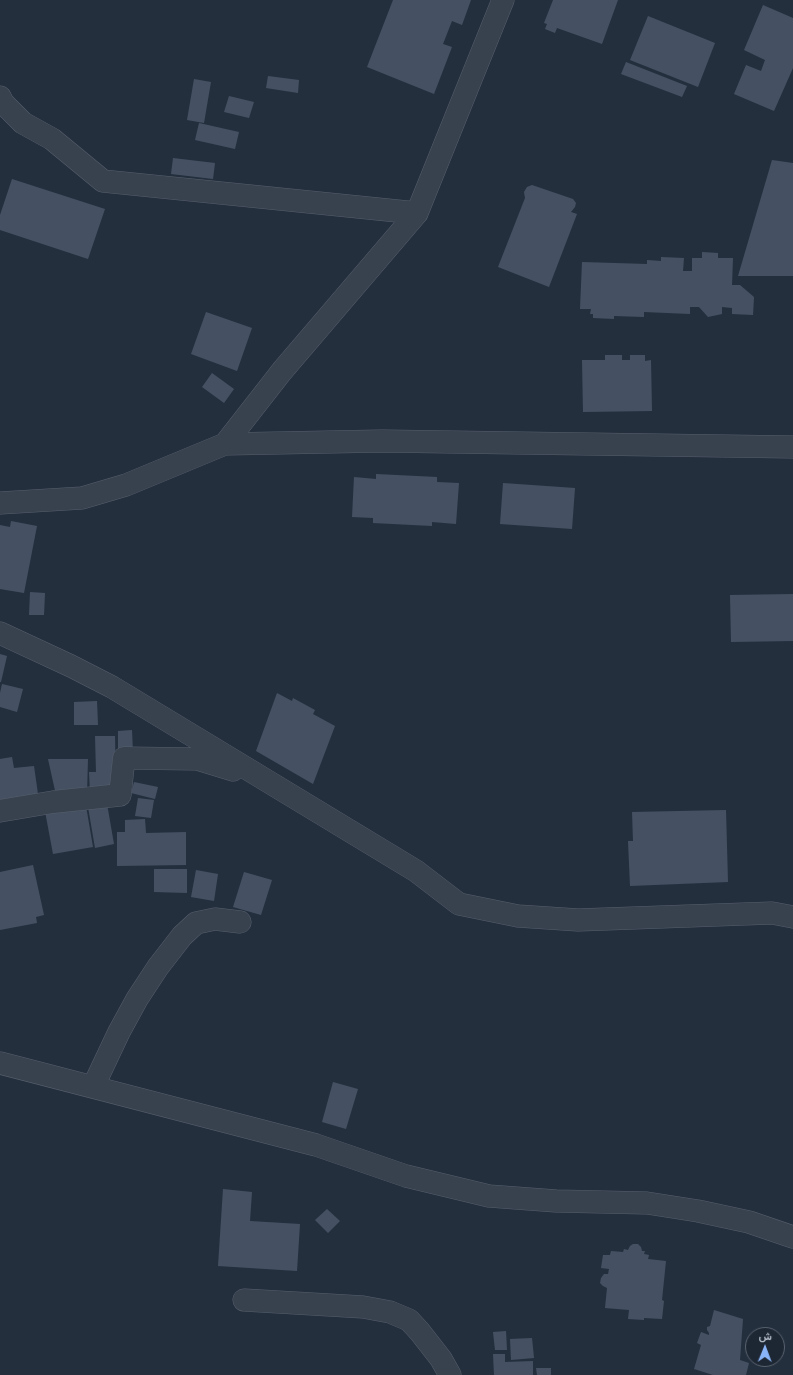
<!DOCTYPE html>
<html>
<head>
<meta charset="utf-8">
<style>
	body { margin:0 }
	#map { position:relative; width:793px; height:1375px; overflow:hidden; background:#242f3e; font-family:"Archivo Narrow",Vazirmatn,sans-serif }
	canvas { display:block }
	.north { position:absolute; left:745px; top:1327px; width:40px; height:40px; box-sizing:border-box; background:#1d2633; border:1px solid #59626f; border-radius:50%; rotate:1deg; font-size:11px; font-weight:700; line-height:16px; text-align:center; color:#b4bcc9 }
	.north::after { content:''; display:block; margin:auto; width:14px; height:18px; background:#8ab4f8; clip-path:polygon(50% 0,100% 100%,50% 72%,0 100%) }
</style>
</head>
<body>
<div id="map">
<canvas width="793" height="1375"></canvas>
<div class="north">ش</div>
</div>
<script>
const c = document.querySelector('canvas').getContext('2d');
c.lineJoin = 'round';
function fillPath(path, color) { c.fillStyle = color; c.fill(path, 'evenodd'); }
const shape = rows => new Path2D(rows.map(r => 'M' + r).join(''));
function strokePath(path, color, width, dash) { c.strokeStyle = color; c.lineWidth = width; c.lineCap = dash ? 'butt' : 'round'; c.setLineDash(dash || []); c.stroke(path); }
fillPath(shape([
	[393,0,471,0,462,25,452,21,443,44,452,47,434,94,367,67],
	[553,0,618,0,602,44,557,28,555,33,545,29,547,24,544,23],
	[763,5,793,18,793,68,774,111,734,94,746,65,761,71,765,60,744,50],
	[648,16,715,43,698,87,630,60],
	[626,62,687,86,682,97,621,74],
	[268,76,299,80,298,93,266,88],
	[194,79,211,82,204,123,187,120],
	[229,96,254,102,249,118,224,112],
	[199,123,239,132,235,149,195,140],
	[173,158,215,163,213,179,171,174],
	[772,160,793,163,793,276,738,276],
	[12,179,105,209,88,259,0,230,0,215],
	[532,185,573,199,576,203,575,207,571,212,577,214,549,287,498,267,525,198,524,192,527,187],
	[702,252,718,253,718,258,733,258,732,285,740,285,754,297,753,315,732,314,732,308,722,307,722,314,708,317,699,307,690,307,690,314,644,312,644,317,614,316,614,319,593,318,593,314,590,314,591,309,580,309,582,262,647,264,647,260,661,261,661,257,684,258,683,271,692,271,692,258,702,258],
	[206,312,252,328,237,371,191,354],
	[605,355,622,355,622,360,630,360,630,355,645,355,645,361,651,360,652,411,583,412,582,360,605,360],
	[212,373,234,389,224,403,202,387],
	[376,474,437,477,437,482,459,483,456,524,432,522,432,526,373,523,373,518,352,517,354,477,376,479],
	[503,483,575,488,572,529,500,524],
	[11,521,37,526,24,593,0,589,0,525,10,527],
	[30,592,45,593,44,615,29,615],
	[793,594,793,641,731,642,730,595],
	[0,654,7,656,1,682,0,682],
	[2,684,23,689,17,712,0,707,0,693],
	[277,693,292,701,293,698,315,710,313,714,335,726,313,784,256,751],
	[97,701,98,725,74,725,74,702],
	[132,730,133,753,118,754,118,731],
	[95,736,115,736,116,793,90,793,89,772,96,772],
	[12,757,14,768,34,766,39,801,0,806,0,759],
	[48,759,88,759,87,794,56,795],
	[134,782,158,787,155,799,131,793],
	[106,798,114,844,95,848,87,801],
	[138,798,154,800,151,818,135,816],
	[85,800,93,847,53,854,44,806],
	[726,810,728,882,630,886,628,841,633,841,632,812],
	[145,819,146,833,186,832,186,865,117,866,117,832,125,832,125,820],
	[33,865,44,915,36,917,37,923,0,930,0,872],
	[154,869,187,869,187,893,154,892],
	[196,870,218,874,214,901,191,897],
	[244,872,272,880,261,915,233,907],
	[333,1082,358,1089,346,1129,322,1122],
	[223,1189,252,1192,250,1221,300,1224,297,1271,218,1266],
	[327,1209,340,1221,328,1233,315,1220],
	[633,1244,638,1244,641,1247,642,1251,645,1251,644,1254,649,1255,648,1259,666,1261,662,1300,664,1301,662,1319,644,1318,644,1320,628,1319,629,1310,605,1308,607,1288,603,1286,600,1283,601,1278,604,1274,608,1274,609,1269,601,1268,603,1255,610,1255,611,1251,623,1252,624,1249,628,1250,630,1246],
	[714,1310,743,1319,740,1360,749,1363,746,1375,713,1375,694,1369,701,1345,697,1343,701,1332,709,1335,709,1333,707,1330,707,1327,710,1326],
	[506,1331,507,1350,495,1350,493,1332],
	[532,1338,534,1358,511,1360,510,1339],
	[493,1354,505,1354,505,1362,533,1361,533,1375,494,1375],
	[536,1368,551,1368,551,1375,537,1375]
]), '#455162');
const minor = shape([
	[0,97,3,103,23,123,52,139,103,181,417,213],
	[225,444,382,441,793,447],
	[0,503,82,498,126,485,225,444,282,371,417,213,503,0],
	[0,633,71,666,112,687,416,871,459,904,518,916,578,920,772,913,793,917],
	[0,811,53,802,120,795,124,758,197,759,233,770],
	[0,1063,316,1145,406,1176,489,1196,556,1201,647,1203,698,1211,749,1222,793,1237],
	[93,1087,119,1032,137,999,158,967,182,936,196,923,215,919,240,922],
	[244,1300,363,1307,390,1312,409,1320,420,1332,441,1359,450,1375]
]);
strokePath(minor, '#565f6c', 23);
strokePath(minor, '#38414e', 22);
</script>
</body>
</html>
